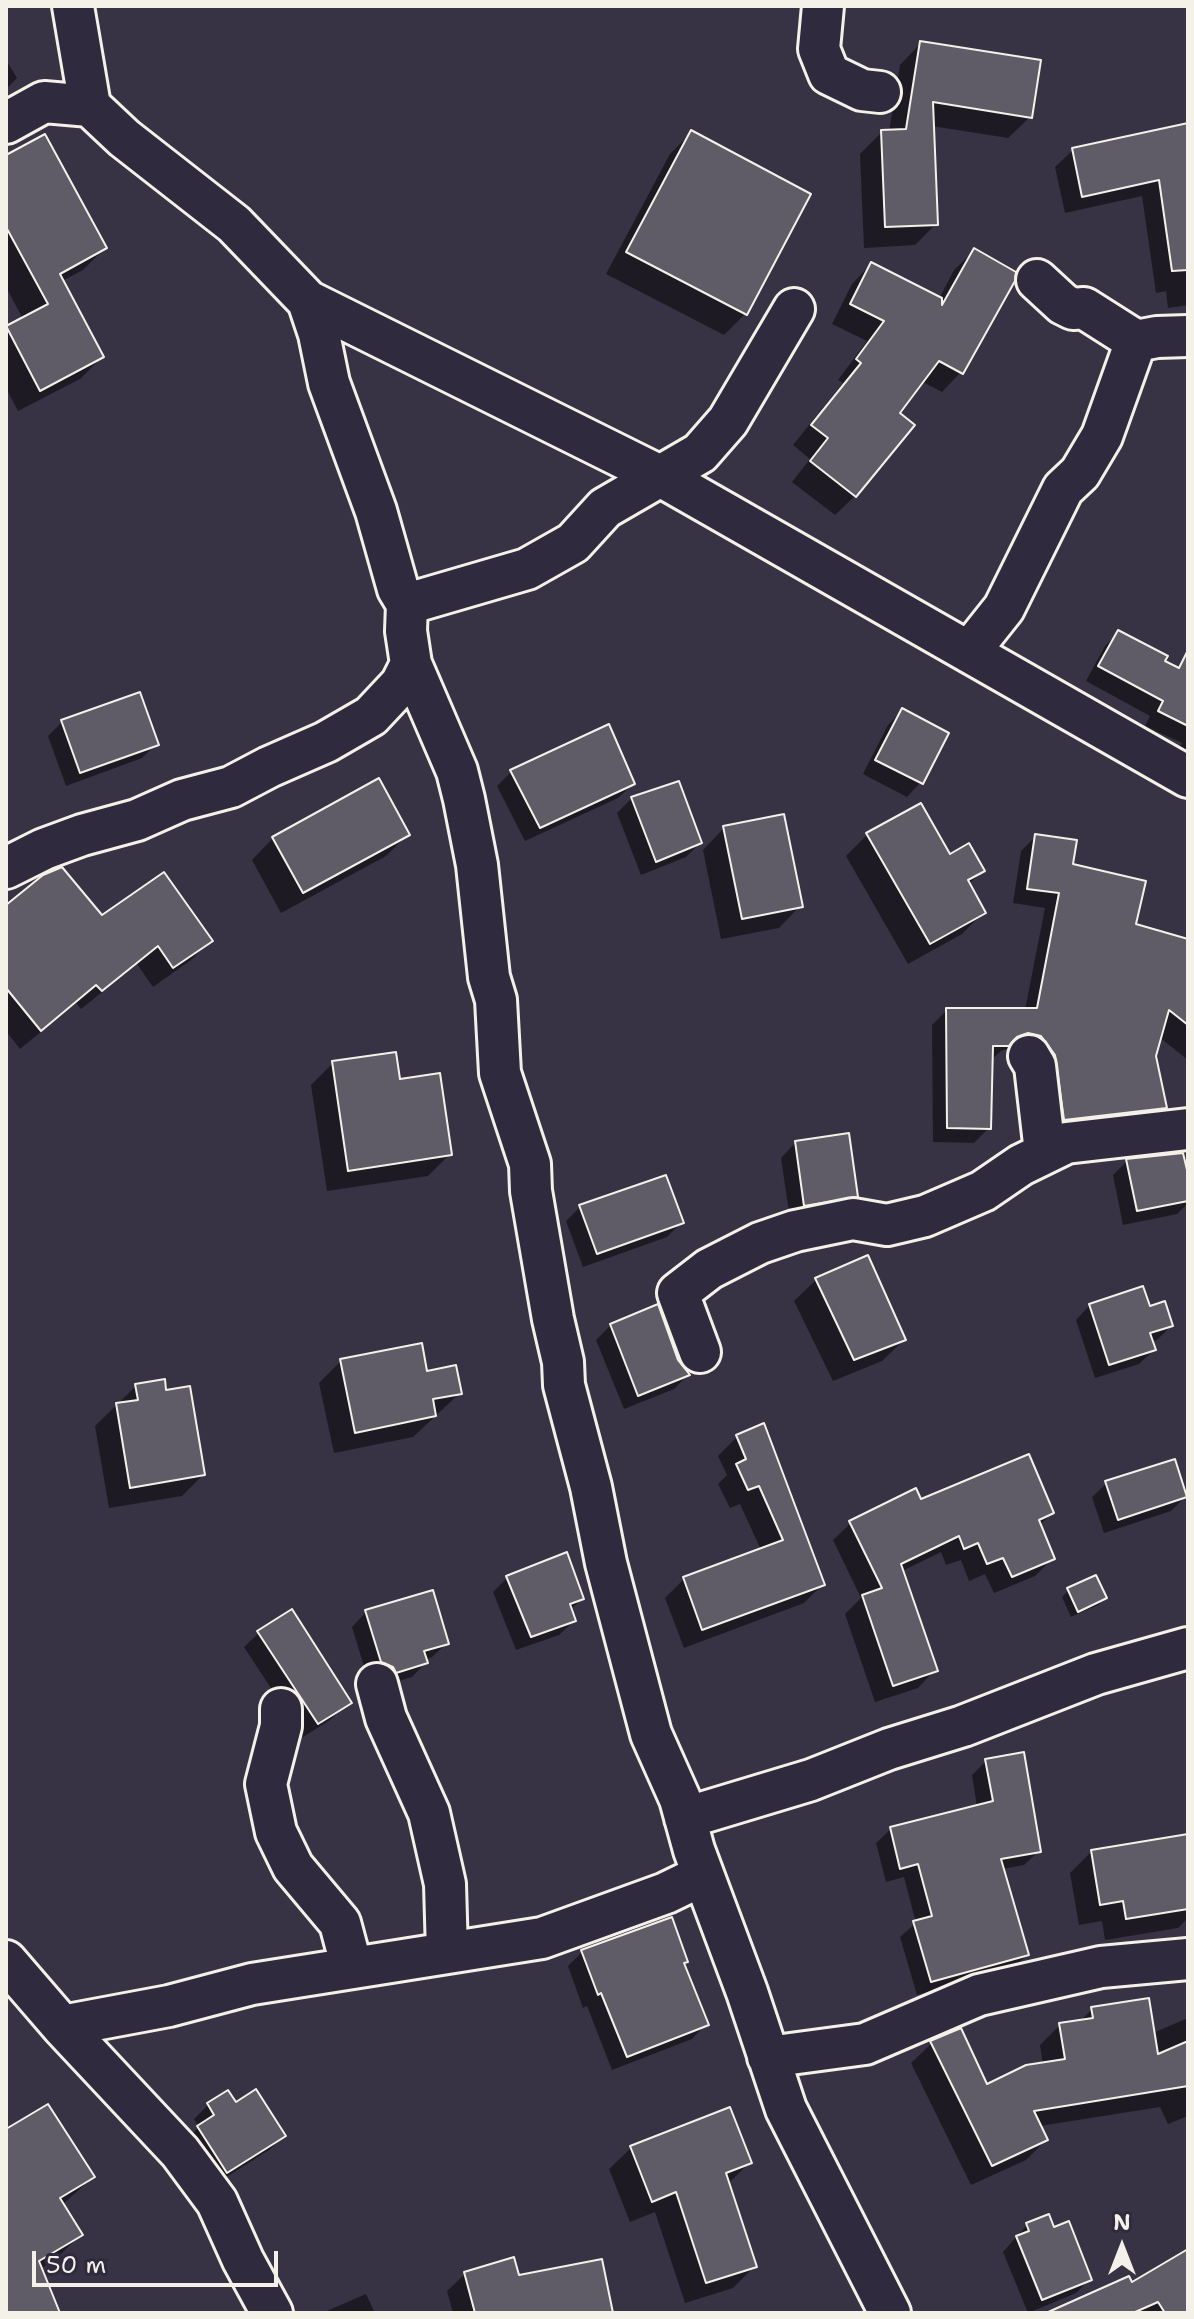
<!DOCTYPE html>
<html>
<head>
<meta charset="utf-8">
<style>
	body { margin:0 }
	#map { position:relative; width:1194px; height:2319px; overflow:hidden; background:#373244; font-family:"Shantell Sans",sans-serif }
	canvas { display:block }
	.frame { position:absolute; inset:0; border:8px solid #f4f1e8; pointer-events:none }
	.north { position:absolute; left:1082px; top:2207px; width:80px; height:80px; -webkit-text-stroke:6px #2f2a3d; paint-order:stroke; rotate:0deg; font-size:22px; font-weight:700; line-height:32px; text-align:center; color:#f4f1e8 }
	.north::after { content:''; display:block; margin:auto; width:28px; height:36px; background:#f4f1e8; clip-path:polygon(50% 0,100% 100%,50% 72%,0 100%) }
	.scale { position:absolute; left:32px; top:2251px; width:246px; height:36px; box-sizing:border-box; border:4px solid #f4f1e8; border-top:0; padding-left:10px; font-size:24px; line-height:28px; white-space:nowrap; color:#f4f1e8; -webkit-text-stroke:6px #2f2a3d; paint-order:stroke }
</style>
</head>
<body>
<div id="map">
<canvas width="1194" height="2319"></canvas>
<div class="frame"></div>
<div class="north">N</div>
<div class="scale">50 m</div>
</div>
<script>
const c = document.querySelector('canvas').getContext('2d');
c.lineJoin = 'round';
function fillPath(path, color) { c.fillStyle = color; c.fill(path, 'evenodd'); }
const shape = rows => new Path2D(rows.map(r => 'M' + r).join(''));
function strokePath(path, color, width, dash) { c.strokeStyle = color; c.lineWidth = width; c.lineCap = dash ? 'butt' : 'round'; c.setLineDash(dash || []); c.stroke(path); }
fillPath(shape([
	[921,43,1030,117,1008,138,932,126,936,224,915,245,864,248,860,154,882,132,889,132,900,65],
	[6,60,17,78,6,89],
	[1188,126,1188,305,1168,308,1166,291,1156,293,1142,196,1065,213,1055,167,1073,150],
	[691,133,746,313,724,335,606,274,670,154],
	[6,157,105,248,83,270,62,281,102,357,80,379,18,411,6,388,6,328,23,319,6,287],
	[974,251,961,372,942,392,921,381,897,413,855,496,835,515,792,482,810,459,793,445,843,383,838,380,867,341,832,324,852,284,871,264,939,299,954,270],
	[1119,632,1162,662,1188,674,1188,751,1180,746,1182,743,1145,726,1150,716,1086,681,1105,646],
	[902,711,921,782,907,797,863,774,888,725],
	[62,722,156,744,142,758,66,786,48,736],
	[608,727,633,784,618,798,525,841,497,786,511,772],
	[632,798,700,843,686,857,641,875,617,813],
	[724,828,800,906,779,928,721,939,703,850],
	[408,834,386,856,281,913,252,860,273,838],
	[867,835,949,856,982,871,968,885,984,912,962,934,908,964,846,856],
	[1036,836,1133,926,1188,966,1188,1060,1149,1029,1165,1108,1150,1123,1050,1134,1012,1047,1001,1051,990,1061,989,1128,974,1143,933,1142,932,1025,947,1010,1025,1010,1045,908,1013,903,1021,851],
	[6,908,210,941,191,960,153,987,137,964,81,1009,76,1003,20,1049,6,1031],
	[333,1063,398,1081,450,1154,428,1176,327,1191,311,1085],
	[795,1143,856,1196,842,1210,790,1219,781,1158],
	[1127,1161,1188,1184,1188,1203,1177,1214,1123,1225,1113,1175],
	[580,1207,682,1222,667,1237,583,1267,566,1221],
	[867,1257,904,1340,882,1361,833,1381,794,1301,816,1280],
	[1090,1305,1149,1309,1171,1326,1157,1340,1151,1342,1154,1350,1139,1364,1095,1378,1076,1320],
	[611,1325,677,1361,688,1375,674,1389,624,1409,596,1340],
	[341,1361,426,1373,460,1393,413,1437,334,1453,319,1383],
	[136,1386,164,1392,203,1475,182,1496,109,1508,95,1426],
	[737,1437,823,1584,804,1603,684,1648,665,1598,684,1579,761,1550,740,1504,730,1508,718,1484,727,1475,718,1456],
	[1107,1483,1185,1497,1171,1511,1104,1533,1092,1497],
	[920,1501,1052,1513,1039,1526,1053,1558,1035,1576,994,1593,985,1574,969,1581,961,1560,946,1565,941,1552,902,1571,935,1670,918,1688,875,1702,845,1614,861,1598,833,1540,851,1523],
	[508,1577,582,1599,570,1610,574,1621,559,1635,516,1650,493,1592],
	[1069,1590,1105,1598,1098,1605,1071,1617,1062,1597],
	[366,1612,447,1643,432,1657,425,1660,426,1662,412,1677,382,1686,367,1676,352,1627],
	[259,1633,345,1705,330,1720,303,1737,244,1647],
	[986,1761,1039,1851,1024,1865,1002,1869,1027,1955,1012,1969,917,1995,900,1937,916,1923,904,1877,886,1882,876,1843,891,1829,977,1807,972,1775],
	[1188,1836,1188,1918,1178,1928,1105,1940,1102,1921,1079,1925,1070,1873,1092,1851],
	[582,1952,686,1961,683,1964,706,2024,692,2039,612,2070,587,2006,583,2008,568,1966],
	[1092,2009,1153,2033,1188,2018,1188,2116,1168,2124,1160,2107,1040,2126,1046,2140,1026,2160,971,2185,911,2063,932,2043,986,2086,1043,2065,1040,2045,1060,2025,1080,2022],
	[208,2105,235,2105,284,2136,269,2150,212,2186,184,2142,199,2127,194,2119],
	[729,2110,750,2162,728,2184,755,2266,733,2288,685,2303,655,2212,630,2222,609,2169,631,2148],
	[6,2131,93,2177,62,2205,80,2235,54,2261,40,2269,57,2313,6,2313],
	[1027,2225,1053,2229,1090,2279,1076,2293,1028,2313,1003,2252],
	[1188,2261,1188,2313,1068,2313,1131,2285],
	[465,2274,518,2278,611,2313,453,2313,447,2291],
	[366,2294,375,2313,322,2313]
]), '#0007');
const building = shape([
	[920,41,1041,60,1032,118,933,102,938,225,885,227,881,130,906,129,920,41],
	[1188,123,1188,270,1172,271,1159,180,1082,197,1072,148,1188,123],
	[691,130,811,194,747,315,626,252,691,130],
	[45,134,107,248,60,274,104,357,40,391,6,326,48,304,6,227,6,155,45,134],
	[974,248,1016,272,1015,281,963,374,939,361,900,413,915,425,856,497,810,461,828,438,811,425,861,363,856,359,884,321,850,304,871,262,942,298,942,305,974,248],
	[1118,630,1168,656,1165,661,1179,668,1188,650,1188,726,1158,711,1163,701,1098,666,1118,630],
	[140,692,159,745,80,773,61,720,140,692],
	[902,708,949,733,923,784,875,760,902,708],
	[609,724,635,784,540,828,510,770,609,724],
	[379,778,410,835,303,893,272,837,379,778],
	[679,781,702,843,656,862,631,797,679,781],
	[921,803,950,854,969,843,985,871,968,880,986,913,930,944,866,833,921,803],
	[784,814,803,907,742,919,723,826,784,814],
	[1035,834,1077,840,1073,864,1146,881,1136,924,1188,939,1188,1025,1169,1010,1156,1056,1167,1108,1064,1120,1055,1055,1041,1036,1028,1033,1017,1037,1009,1046,993,1046,991,1129,947,1128,946,1008,1037,1008,1059,893,1027,889,1035,834],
	[62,867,102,915,164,872,213,941,173,968,158,946,102,991,96,985,41,1031,6,988,6,905,43,875,62,867],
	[396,1052,400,1079,440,1073,452,1155,348,1171,332,1061,396,1052],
	[849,1133,858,1197,804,1206,795,1141,849,1133],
	[1183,1153,1188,1174,1188,1201,1137,1211,1126,1159,1183,1153],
	[666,1175,684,1223,597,1254,579,1205,666,1175],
	[868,1255,906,1340,854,1360,815,1278,868,1255],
	[1143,1286,1150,1306,1165,1301,1173,1326,1150,1333,1156,1350,1109,1365,1089,1304,1143,1286],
	[658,1304,678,1360,690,1375,638,1396,610,1324,658,1304],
	[422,1343,427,1371,456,1365,462,1394,433,1399,436,1416,355,1433,340,1359,422,1343],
	[165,1379,166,1390,190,1386,205,1475,130,1488,116,1403,138,1400,135,1384,165,1379],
	[764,1423,825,1585,702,1630,683,1577,783,1540,759,1486,748,1490,736,1464,746,1459,736,1435,764,1423],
	[1029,1454,1054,1513,1039,1520,1055,1559,1012,1577,1003,1558,987,1564,978,1543,964,1549,959,1536,901,1564,938,1671,893,1686,862,1595,882,1588,849,1521,916,1488,921,1499,1029,1454],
	[1175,1459,1187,1497,1118,1520,1105,1481,1175,1459],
	[567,1552,584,1599,570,1604,576,1621,531,1637,506,1576,567,1552],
	[1096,1575,1107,1598,1078,1612,1067,1588,1096,1575],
	[433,1590,449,1644,424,1651,428,1663,396,1673,393,1667,381,1662,365,1610,433,1590],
	[292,1609,352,1703,318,1724,257,1631,292,1609],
	[1024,1752,1041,1852,1001,1859,1029,1955,931,1982,913,1921,932,1916,918,1864,900,1869,890,1827,993,1801,985,1759,1024,1752],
	[1188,1834,1188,1909,1126,1919,1123,1901,1100,1905,1091,1850,1188,1834],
	[672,1917,688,1962,684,1963,709,2025,627,2057,601,1993,598,1995,581,1950,672,1917],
	[1149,1998,1158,2054,1188,2041,1188,2086,1034,2111,1048,2140,992,2166,930,2041,961,2028,987,2084,1026,2065,1065,2059,1059,2023,1093,2018,1091,2007,1149,1998],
	[256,2089,286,2136,227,2173,197,2126,214,2115,207,2103,228,2090,236,2102,256,2089],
	[48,2104,95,2177,60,2198,83,2235,39,2261,60,2313,6,2313,6,2129,48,2104],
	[730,2107,752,2163,726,2173,757,2267,706,2283,676,2192,652,2202,630,2146,730,2107],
	[1049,2214,1054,2227,1069,2221,1092,2280,1042,2300,1016,2236,1029,2231,1026,2223,1049,2214],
	[1188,2249,1188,2313,1165,2313,1158,2302,1133,2313,1046,2313,1129,2276,1132,2282,1188,2249],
	[514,2257,519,2275,602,2259,613,2313,475,2313,464,2272,514,2257]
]);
fillPath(building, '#5f5c67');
strokePath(building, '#f4f1e8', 2);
const minor = shape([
	[73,6,90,106],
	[823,6,819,49,829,74,862,90,880,92],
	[6,123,44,102,90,106,124,138,234,224,308,301,319,334,329,383,376,511,398,589,407,604,406,631,411,664,401,684,371,716,326,742,269,767,231,787,182,800,137,820,82,835,44,849,6,868],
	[1037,280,1063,304,1073,309,1084,308,1136,341],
	[308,301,662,477,1188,777],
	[407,604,527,569,573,543,605,508,700,453,728,421,794,309],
	[969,652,1004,608,1063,489,1080,473,1102,436,1136,341,1157,337,1188,336],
	[411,664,457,771,464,799,477,865,489,977,496,1000,500,1073,530,1164,531,1191,553,1319,563,1362,564,1385,591,1487,606,1563,651,1734,680,1799,694,1850,747,1992,786,2109,890,2313],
	[1029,1056,1035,1066,1045,1152],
	[700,1352,678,1293,709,1269,760,1243,795,1231,853,1219,887,1225,925,1216,983,1191,1021,1165,1066,1143,1188,1129],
	[377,1684,386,1718,429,1813,445,1884,447,1953],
	[281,1709,281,1726,266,1784,276,1832,293,1867,340,1923,352,1968],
	[685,1818,811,1780,889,1749,963,1726,1096,1674,1188,1648],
	[6,1961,62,2026,180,2152,217,2202,243,2260,272,2313],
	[62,2026,169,2006,252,1984,542,1938,666,1893,703,1875],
	[768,2057,865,2044,979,1995,1101,1967,1188,1959]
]);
strokePath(minor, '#f4f1e8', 46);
strokePath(minor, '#2f2a3d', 40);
</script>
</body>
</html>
